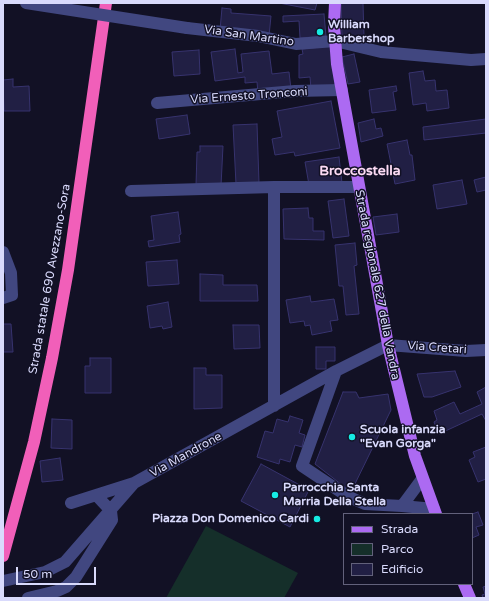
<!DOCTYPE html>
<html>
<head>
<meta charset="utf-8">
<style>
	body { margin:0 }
	#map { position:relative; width:489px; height:601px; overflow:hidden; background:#121125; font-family:"Varela Round",sans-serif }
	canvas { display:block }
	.frame { position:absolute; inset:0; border:4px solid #d9dafc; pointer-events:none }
	.legend { position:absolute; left:343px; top:513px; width:130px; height:72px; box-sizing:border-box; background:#121125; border:1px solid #62617b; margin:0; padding:5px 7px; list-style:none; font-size:12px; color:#d9dafc }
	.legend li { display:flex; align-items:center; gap:8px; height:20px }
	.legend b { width:20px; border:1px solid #62617b }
	.scale { position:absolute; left:16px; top:567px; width:80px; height:18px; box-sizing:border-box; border:2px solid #d9dafc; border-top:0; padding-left:5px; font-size:12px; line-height:14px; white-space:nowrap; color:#d9dafc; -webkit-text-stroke:3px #121125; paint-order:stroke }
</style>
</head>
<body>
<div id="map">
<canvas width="489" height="601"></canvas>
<div class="frame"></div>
<ul class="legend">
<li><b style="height:5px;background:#ac6af2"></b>Strada</li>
<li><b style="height:11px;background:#152f2a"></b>Parco</li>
<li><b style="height:11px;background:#211f44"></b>Edificio</li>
</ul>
<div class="scale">50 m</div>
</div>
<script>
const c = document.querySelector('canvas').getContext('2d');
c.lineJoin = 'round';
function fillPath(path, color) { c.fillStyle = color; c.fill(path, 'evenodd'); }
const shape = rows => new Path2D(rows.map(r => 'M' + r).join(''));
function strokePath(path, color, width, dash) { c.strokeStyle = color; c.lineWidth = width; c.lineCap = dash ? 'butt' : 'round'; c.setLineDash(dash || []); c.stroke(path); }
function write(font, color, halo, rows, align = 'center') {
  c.font = font + ' "Varela Round",sans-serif'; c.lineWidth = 3; c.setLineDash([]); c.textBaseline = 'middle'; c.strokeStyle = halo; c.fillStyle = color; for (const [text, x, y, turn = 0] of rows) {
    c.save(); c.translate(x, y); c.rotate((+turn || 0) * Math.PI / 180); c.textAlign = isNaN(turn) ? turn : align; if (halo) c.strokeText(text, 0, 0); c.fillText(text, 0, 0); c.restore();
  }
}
fillPath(shape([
	[206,526,298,573,284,598,166,598]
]), '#152f2a');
const building = shape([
	[279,3,317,3,315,10,279,3],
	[341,3,363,3,364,37,342,38,341,3],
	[222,8,231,9,231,13,271,16,269,36,220,30,222,8],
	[324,14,326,36,300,38,299,21,283,22,283,16,324,14],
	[331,46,335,87,311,89,310,77,299,78,299,55,303,54,302,49,331,46],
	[235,49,238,73,243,72,241,54,269,51,272,74,289,72,291,89,258,93,257,82,245,83,245,77,215,81,211,52,235,49],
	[199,50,200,74,174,76,172,52,199,50],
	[354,54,360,82,348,84,342,57,354,54],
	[423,71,425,81,435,80,436,91,447,90,449,108,427,111,426,103,413,105,409,73,423,71],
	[13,79,13,87,29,86,30,111,4,111,3,80,13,79],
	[396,86,397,91,393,92,396,110,372,113,369,90,396,86],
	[331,101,340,148,295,156,294,152,275,155,272,139,282,137,277,111,331,101],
	[187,115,190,134,159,139,156,119,187,115],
	[374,119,376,129,381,128,383,136,361,142,358,123,374,119],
	[486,119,486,133,424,140,423,127,486,119],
	[257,124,259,183,236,184,233,125,257,124],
	[407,140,410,155,412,155,415,180,395,184,387,144,407,140],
	[200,146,223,146,221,186,196,185,197,152,200,152,200,146],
	[339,157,342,183,309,185,305,162,339,157],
	[486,177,486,190,477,192,474,180,486,177],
	[462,180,467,204,437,209,433,185,462,180],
	[344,199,349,236,333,238,328,201,344,199],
	[308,208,309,218,313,218,313,231,324,231,324,240,284,239,283,209,308,208],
	[178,212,181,234,179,235,180,242,149,247,148,241,154,240,151,216,178,212],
	[397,214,399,232,376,235,373,217,397,214],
	[355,243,357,265,354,266,359,314,346,315,343,286,339,286,335,245,355,243],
	[177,260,179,284,148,286,146,262,177,260],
	[200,274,223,275,223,285,257,285,258,301,200,301,200,274],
	[310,296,311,302,334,299,338,320,330,321,332,331,312,335,310,325,305,326,304,321,290,323,286,300,310,296],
	[168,302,172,327,163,329,162,326,150,328,147,306,168,302],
	[3,324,11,324,13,352,3,352,3,324],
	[233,325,259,325,260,348,234,349,233,325],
	[316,347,335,347,335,361,326,361,326,369,316,369,316,347],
	[90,358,111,358,111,393,85,393,85,366,90,366,90,358],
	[194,368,206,368,206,375,222,375,222,408,194,409,194,368],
	[455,371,461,387,432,397,424,397,417,374,455,371],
	[486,387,486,421,482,414,439,434,434,422,437,420,434,411,454,402,460,414,482,404,477,392,486,387],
	[343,392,356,392,359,398,388,394,391,410,351,492,315,464,343,392],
	[290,416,303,420,299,433,305,435,302,447,295,445,290,462,280,459,279,464,257,457,265,431,273,433,277,419,288,422,290,416],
	[52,419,72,420,72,449,51,448,52,419],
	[486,447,486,479,478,482,469,460,475,457,473,452,486,447],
	[60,458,63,480,42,482,40,461,60,458],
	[261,464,309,490,290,527,241,501,261,464],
	[478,512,483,525,476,527,479,535,472,538,472,514,478,512],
	[486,586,486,598,483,598,482,595,485,594,483,587,486,586]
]);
fillPath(building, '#211f44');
strokePath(building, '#37336e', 1);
strokePath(shape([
	[187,28,258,36,296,44,335,41,381,52,471,60,486,59],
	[157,103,295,91,342,90],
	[274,187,274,406],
	[131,191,274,187,358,187],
	[3,252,11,273,12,295,3,298],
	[336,371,302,466,347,496,365,504,402,506,422,479],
	[71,503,134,483],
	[402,506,434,509],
	[3,581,45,572,65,562,134,483,336,371,388,345,466,351,486,350],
	[28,598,57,591,66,587,76,577,112,520,111,511,96,495]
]), '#414780', 12);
strokePath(shape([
	[335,3,334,25,337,64,388,345,415,456,436,514],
	[464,584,470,598]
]), '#ac6af2', 12);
strokePath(shape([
	[3,556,34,442,52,358,68,270,106,3]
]), '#f15fb9', 12);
strokePath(shape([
	[26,3,187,28]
]), '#414780', 12);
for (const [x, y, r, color] of [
	[320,32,4,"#16ebe3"],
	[352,437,4,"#16ebe3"],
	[275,495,4,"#16ebe3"],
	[317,519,4,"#16ebe3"]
]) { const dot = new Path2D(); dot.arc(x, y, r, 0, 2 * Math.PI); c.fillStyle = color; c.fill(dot); strokePath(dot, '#121125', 1.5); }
write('bold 12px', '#d9dafc', '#121125', [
	["William",328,25],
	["Barbershop",328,39],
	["Scuola infanzia",360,430],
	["\"Evan Gorga\"",360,444],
	["Parrocchia Santa",283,488],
	["Marria Della Stella",283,502],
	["Piazza Don Domenico Cardi",309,519,"right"]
], 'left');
write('12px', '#d9dafc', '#121125', [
	["Via San Martino",249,36,8],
	["Via Ernesto Tronconi",249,96,-4],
	["Strada statale 690 Avezzano-Sora",50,279,-80],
	["Strada regionale 627 della Vandra",377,285,79],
	["Via Cretari",437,348,4],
	["Via Mandrone",186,455,-29]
]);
write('bold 14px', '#fcdbf4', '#121125', [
	["Broccostella",360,171]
]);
</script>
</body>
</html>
